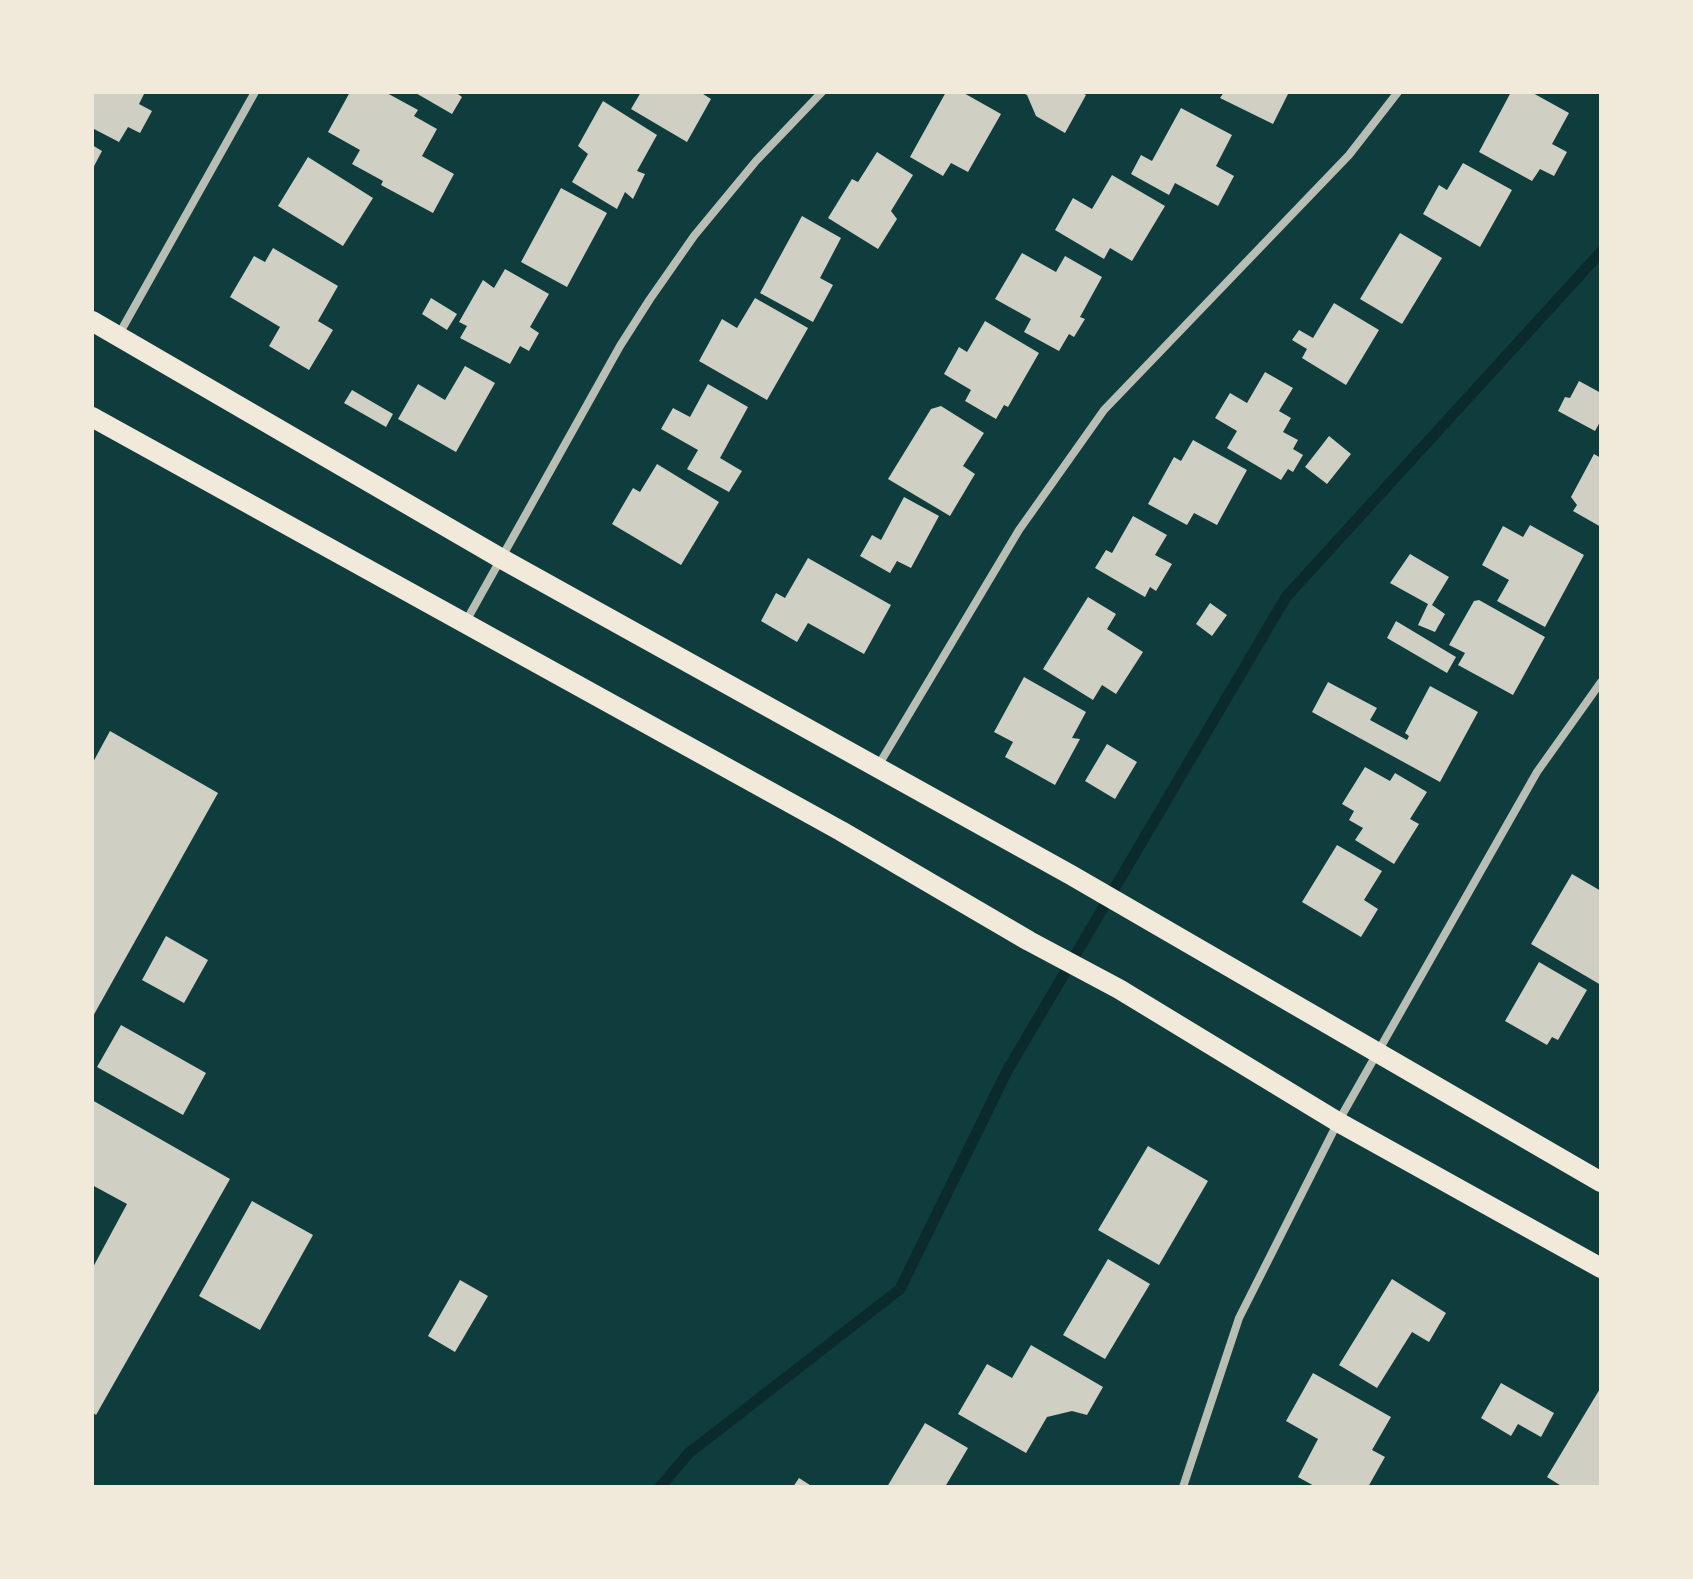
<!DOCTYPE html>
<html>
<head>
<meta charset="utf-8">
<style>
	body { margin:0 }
	#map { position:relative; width:1693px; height:1579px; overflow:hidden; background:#0f3d3e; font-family:Poppins,sans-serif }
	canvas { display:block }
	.frame { position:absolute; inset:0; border:94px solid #f1e9da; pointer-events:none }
</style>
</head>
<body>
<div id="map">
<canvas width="1693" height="1579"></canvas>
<div class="frame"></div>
</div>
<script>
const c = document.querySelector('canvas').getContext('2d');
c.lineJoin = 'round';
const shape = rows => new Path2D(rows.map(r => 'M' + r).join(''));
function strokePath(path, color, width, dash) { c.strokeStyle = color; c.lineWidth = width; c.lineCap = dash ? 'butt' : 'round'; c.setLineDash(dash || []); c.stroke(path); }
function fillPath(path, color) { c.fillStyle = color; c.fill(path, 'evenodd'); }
strokePath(shape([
	[660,1487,689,1453,900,1289,1007,1071,1286,597,1601,252]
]), '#0a2a2b', 11);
fillPath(shape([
	[92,92,145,92,139,104,152,111,140,133,128,127,119,142,92,128],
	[350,92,385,92,418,110,414,116,437,129,422,156,454,174,433,213,381,185,383,181,352,164,360,150,328,132],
	[414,92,460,92,458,94,462,97,452,114],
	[641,92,700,92,711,99,687,142,631,109],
	[946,92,962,92,1001,114,968,172,951,163,943,176,910,157],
	[1021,92,1081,92,1086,95,1065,133,1036,116,1027,95],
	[1224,92,1289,92,1273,124,1220,98],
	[1511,92,1531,92,1569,113,1552,144,1567,152,1554,176,1540,169,1532,181,1479,152],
	[603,101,657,135,637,171,645,174,633,199,625,192,617,209,572,182,588,154,578,146],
	[1181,108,1232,135,1216,166,1234,176,1218,206,1175,183,1169,195,1131,174,1141,155,1152,161],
	[92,145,102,151,92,170],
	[877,152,913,175,891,211,897,219,878,249,828,218,852,179,858,182],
	[308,157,373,198,343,246,278,206],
	[1463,163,1512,190,1480,247,1423,214,1439,185,1447,190],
	[1112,175,1165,206,1132,261,1110,248,1104,259,1055,230,1073,198,1092,209],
	[561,188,607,213,567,287,521,262],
	[802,216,841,238,820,278,833,285,813,322,760,293],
	[1400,233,1442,258,1402,324,1360,299],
	[273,248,338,286,318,321,333,330,309,370,269,346,280,327,230,297,254,256,265,262],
	[1022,253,1056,272,1065,256,1102,277,1080,317,1085,319,1074,337,1069,334,1059,351,1024,332,1031,319,995,299],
	[505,269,549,294,530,327,539,333,529,351,520,346,510,364,460,338,467,326,459,322,483,280,494,288],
	[431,298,457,314,447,330,422,314],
	[755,298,808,328,767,400,699,361,722,319,737,328],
	[1334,303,1379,330,1346,385,1302,358,1307,349,1292,340,1299,330,1313,338],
	[985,321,1039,353,1008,407,1004,405,996,419,965,401,971,390,944,374,959,347,967,352],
	[465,366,495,383,456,452,398,419,418,384,445,400],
	[1265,372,1293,388,1279,411,1291,418,1283,432,1298,440,1293,449,1303,455,1293,472,1288,469,1281,480,1227,448,1237,431,1215,418,1230,393,1247,403],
	[1579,381,1601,393,1601,420,1595,431,1558,411,1565,397,1570,398],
	[708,384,748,407,720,458,742,471,729,492,687,469,698,450,661,429,673,408,690,417],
	[352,390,393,414,386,427,344,403],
	[941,406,984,433,963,466,975,474,950,516,888,479,931,409],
	[1329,436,1351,454,1327,484,1305,467],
	[1193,440,1247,470,1217,525,1194,513,1187,525,1148,504,1174,457,1181,461],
	[1594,454,1601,458,1601,527,1573,511,1577,505,1571,497],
	[657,464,719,502,681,565,612,524,633,488,640,492],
	[904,497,939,516,911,568,897,561,890,573,860,556,872,535,881,540],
	[1133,516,1167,535,1155,555,1172,564,1156,591,1150,587,1145,597,1095,568,1106,550,1112,553],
	[1530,525,1584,555,1545,627,1497,601,1509,580,1482,565,1503,526,1523,537],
	[1410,554,1449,577,1432,605,1445,614,1435,632,1418,625,1428,604,1390,583],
	[808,558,891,605,864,654,808,623,797,642,761,621,776,593,785,598],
	[1088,597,1116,614,1107,629,1143,652,1116,694,1102,685,1093,700,1043,669],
	[1479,600,1545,637,1513,695,1458,665,1465,653,1449,645,1474,601],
	[1210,603,1227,615,1212,636,1196,624],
	[1396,621,1456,657,1447,673,1387,638],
	[1024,677,1086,712,1072,738,1080,739,1055,785,1005,757,1013,742,994,732],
	[1328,682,1377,708,1370,720,1407,740,1409,736,1405,733,1430,686,1478,712,1440,782,1312,712],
	[110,731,218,793,92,1018,92,764],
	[1107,744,1137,762,1115,799,1085,781],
	[1365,767,1390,781,1395,773,1427,792,1410,819,1419,824,1394,864,1355,840,1363,828,1349,820,1354,811,1342,804],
	[1337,845,1382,871,1364,900,1378,909,1361,937,1302,902],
	[1572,874,1601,891,1601,985,1531,944],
	[166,936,208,960,184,1003,142,980],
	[1539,962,1587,990,1558,1040,1552,1037,1547,1045,1505,1021],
	[121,1025,206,1073,183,1115,97,1067],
	[92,1100,230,1179,96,1415,92,1412,92,1269,127,1204,92,1185],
	[1148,1146,1208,1181,1159,1265,1098,1230],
	[252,1201,313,1235,260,1330,199,1296],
	[1108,1259,1150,1284,1105,1359,1063,1335],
	[1392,1279,1446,1313,1429,1342,1412,1332,1377,1388,1339,1365],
	[460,1280,488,1296,455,1352,428,1336],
	[1031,1345,1103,1387,1087,1415,1072,1411,1047,1417,1026,1453,958,1414,987,1364,1012,1378],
	[1313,1373,1391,1417,1372,1450,1385,1457,1368,1487,1316,1487,1298,1477,1318,1439,1286,1421],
	[1501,1383,1554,1413,1541,1437,1518,1424,1511,1436,1481,1418],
	[1601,1387,1601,1487,1563,1487,1547,1477],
	[925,1423,968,1448,945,1487,887,1487],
	[799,1478,813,1487,793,1487]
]), '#cfcfc3');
strokePath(shape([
	[118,336,255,92],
	[465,623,620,346,650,299,694,236,756,161,822,92],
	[878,766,1019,530,1104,410,1349,155,1398,92],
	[1183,1487,1239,1318,1338,1122,1537,772,1601,682]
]), '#b8beb3', 8);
strokePath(shape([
	[92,321,502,559,1071,875,1601,1182],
	[92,417,841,831,1029,941,1119,989,1338,1122,1601,1268]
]), '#f1e9da', 20);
</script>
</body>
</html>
